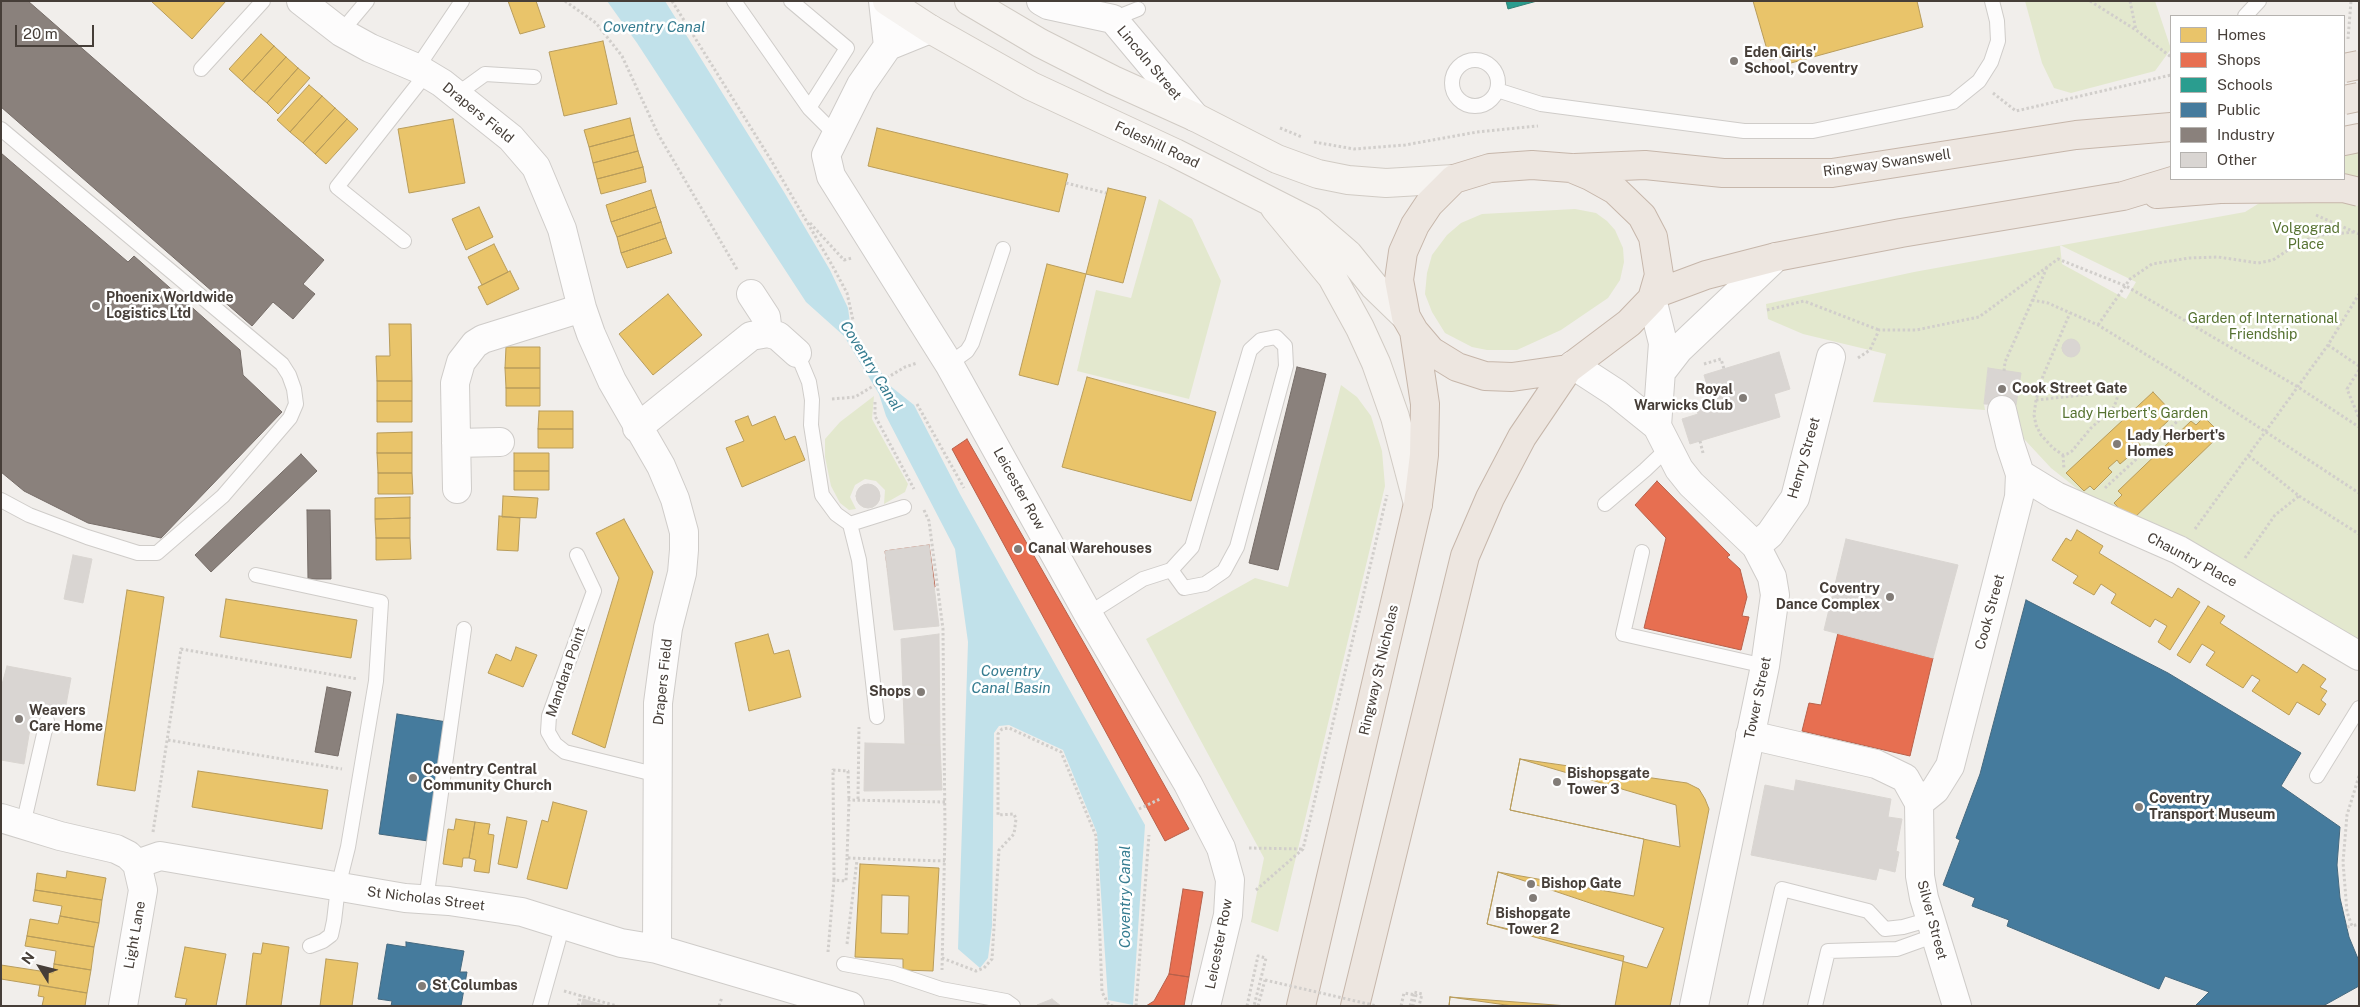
<!DOCTYPE html>
<html>
<head>
<meta charset="utf-8">
<style>
	body { margin:0 }
	#map { position:relative; width:2360px; height:1007px; overflow:hidden; background:#f1eeeb; font-family:"Public Sans",sans-serif }
	canvas { display:block }
	.frame { position:absolute; inset:0; border:2px solid #463e38; pointer-events:none }
	.legend { position:absolute; left:2170px; top:15px; width:175px; height:165px; box-sizing:border-box; background:#fff; border:1px solid #b5b2af; margin:0; padding:6px 9px; list-style:none; font-size:15px; color:#463e38 }
	.legend li { display:flex; align-items:center; gap:10px; height:25px }
	.legend b { width:25px; border:1px solid #b5b2af }
	.north { position:absolute; left:15px; top:942px; width:50px; height:50px; -webkit-text-stroke:4px #fff; paint-order:stroke; rotate:306deg; font-size:14px; font-weight:700; line-height:20px; text-align:center; color:#463e38 }
	.north::after { content:''; display:block; margin:auto; width:18px; height:22px; background:#463e38; clip-path:polygon(50% 0,100% 100%,50% 72%,0 100%) }
	.scale { position:absolute; left:15px; top:25px; width:79px; height:22px; box-sizing:border-box; border:2px solid #463e38; border-top:0; padding-left:6px; font-size:15px; line-height:18px; white-space:nowrap; color:#463e38; -webkit-text-stroke:4px #fff; paint-order:stroke }
</style>
</head>
<body>
<div id="map">
<canvas width="2360" height="1007"></canvas>
<div class="frame"></div>
<ul class="legend">
<li><b style="height:14px;background:#e9c46a"></b>Homes</li>
<li><b style="height:14px;background:#e76f51"></b>Shops</li>
<li><b style="height:14px;background:#2a9d8f"></b>Schools</li>
<li><b style="height:14px;background:#457b9d"></b>Public</li>
<li><b style="height:14px;background:#8a817c"></b>Industry</li>
<li><b style="height:14px;background:#d9d5d2"></b>Other</li>
</ul>
<div class="north">N</div>
<div class="scale">20 m</div>
</div>
<script>
const c = document.querySelector('canvas').getContext('2d');
c.lineJoin = 'round';
function fillPath(path, color) { c.fillStyle = color; c.fill(path, 'evenodd'); }
const shape = rows => new Path2D(rows.map(r => 'M' + r).join(''));
function strokePath(path, color, width, dash) { c.strokeStyle = color; c.lineWidth = width; c.lineCap = dash ? 'butt' : 'round'; c.setLineDash(dash || []); c.stroke(path); }
function write(font, color, halo, rows, align = 'center') {
  c.font = font + ' "Public Sans",sans-serif'; c.lineWidth = 5; c.setLineDash([]); c.textBaseline = 'middle'; c.strokeStyle = halo; c.fillStyle = color; for (const [text, x, y, turn = 0] of rows) {
    c.save(); c.translate(x, y); c.rotate((+turn || 0) * Math.PI / 180); c.textAlign = isNaN(turn) ? turn : align; if (halo) c.strokeText(text, 0, 0); c.fillText(text, 0, 0); c.restore();
  }
}
fillPath(shape([
	[2025,1,2155,1,2171,49,2155,71,2071,93,2054,88,2042,63],
	[2359,130,2359,645,2080,491,2051,468,2024,439,2017,418,2016,405,1988,368,1984,404,1985,410,1873,402,1886,354,1803,334,1768,319,1766,304,1914,272,2245,212,2298,179,2344,179,2344,143],
	[2060,245,2136,282,2126,299,2062,264],
	[1159,199,1192,219,1221,281,1189,399,1077,371,1096,290,1131,298],
	[1575,209,1596,213,1607,221,1615,230,1623,248,1624,262,1620,280,1608,298,1561,330,1517,350,1487,350,1472,347,1445,333,1432,312,1425,294,1427,273,1432,255,1447,235,1461,223,1482,214],
	[1341,385,1357,397,1371,416,1382,451,1385,486,1278,932,1251,922,1264,858,1146,639,1255,578,1288,587],
	[874,396,872,419,908,484,905,492,884,504,885,490,876,481,865,479,855,485,850,497,856,509,849,510,840,503,831,486,825,457,825,439,840,422]
]), '#e3e8ce');
fillPath(shape([
	[607,1,665,1,784,192,830,270,848,308,850,323,889,385,914,405,960,494,1145,825,1133,1005,1108,1000,1097,833,1063,750,1009,725,999,726,994,733,992,926,988,958,980,968,958,949,968,642,955,549,886,416,879,394,844,336,806,302,637,43]
]), '#c1e1ea');
const homes = shape([
	[151,1,226,1,192,39,151,1],
	[508,1,536,1,545,27,520,34,508,1],
	[1753,1,1917,1,1923,27,1791,63,1788,55,1770,60,1753,1],
	[261,34,274,46,242,81,229,69,261,34],
	[603,41,617,104,564,116,549,52,603,41],
	[274,46,286,57,254,92,242,81,274,46],
	[286,57,298,68,267,103,254,92,286,57],
	[298,68,310,78,278,114,267,103,298,68],
	[309,85,322,96,290,132,277,120,309,85],
	[322,96,335,108,303,143,290,132,322,96],
	[335,108,347,119,315,154,303,143,335,108],
	[630,118,634,135,589,147,584,130,630,118],
	[347,119,358,129,326,164,315,154,347,119],
	[453,119,465,183,409,193,398,129,453,119],
	[877,128,1068,174,1059,212,868,166,877,128],
	[634,135,638,151,593,163,589,147,634,135],
	[638,151,643,167,597,179,593,163,638,151],
	[643,167,646,182,601,194,597,179,643,167],
	[1108,188,1146,197,1123,283,1086,274,1108,188],
	[651,190,656,207,611,222,606,205,651,190],
	[479,207,493,237,466,250,452,219,479,207],
	[656,207,661,222,617,237,611,222,656,207],
	[661,222,666,238,621,253,617,237,661,222],
	[666,238,672,253,627,268,621,253,666,238],
	[494,244,508,272,482,285,468,257,494,244],
	[1047,264,1086,274,1058,385,1019,375,1047,264],
	[510,271,519,289,487,305,478,287,510,271],
	[668,294,702,335,653,375,619,334,668,294],
	[389,324,411,324,412,381,377,381,376,356,390,356,389,324],
	[506,347,540,347,540,368,505,368,506,347],
	[505,368,540,368,540,388,506,388,505,368],
	[1087,377,1216,412,1191,501,1062,467,1087,377],
	[377,381,412,381,412,401,377,401,377,381],
	[506,388,540,388,540,406,506,406,506,388],
	[2153,392,2170,410,2165,415,2169,420,2151,437,2147,432,2137,441,2141,446,2120,464,2117,460,2108,468,2112,472,2094,490,2090,486,2084,491,2066,473,2153,392],
	[377,401,412,401,412,422,377,422,377,401],
	[539,411,573,411,573,429,538,429,539,411],
	[748,416,752,426,775,416,785,440,795,436,805,460,742,487,726,448,744,441,735,421,748,416],
	[2204,417,2221,434,2131,521,2114,503,2122,495,2118,491,2191,421,2196,425,2204,417],
	[538,429,573,429,573,448,538,448,538,429],
	[412,432,412,453,377,453,377,433,412,432],
	[377,453,412,453,412,473,378,473,377,453],
	[514,453,549,453,549,471,514,471,514,453],
	[514,471,549,471,549,490,514,490,514,471],
	[378,473,412,473,413,494,378,494,378,473],
	[503,496,538,498,536,518,502,517,503,496],
	[410,497,410,518,375,519,375,498,410,497],
	[499,516,520,518,518,551,497,550,499,516],
	[410,518,410,538,376,538,375,519,410,518],
	[624,519,653,572,605,748,572,734,619,578,596,533,624,519],
	[2077,530,2103,546,2099,553,2172,598,2178,588,2200,602,2170,650,2158,642,2167,626,2155,619,2150,627,2111,603,2116,594,2101,584,2094,595,2073,583,2078,576,2052,560,2066,538,2071,541,2077,530],
	[376,538,410,538,411,559,376,560,376,538],
	[127,590,164,597,135,791,97,785,127,590],
	[226,599,357,620,351,658,220,637,226,599],
	[2208,606,2225,616,2220,623,2297,673,2303,664,2326,679,2320,687,2327,691,2321,700,2326,704,2319,715,2297,702,2289,715,2252,691,2260,680,2252,675,2243,688,2206,665,2215,652,2202,644,2190,663,2177,655,2208,606],
	[768,634,774,654,789,650,801,697,749,711,735,643,768,634],
	[516,647,537,655,523,687,488,673,496,654,511,661,516,647],
	[1520,759,1687,783,1699,789,1705,799,1709,809,1670,1006,1615,1006,1624,956,1487,924,1498,872,1634,896,1644,839,1510,810,1520,759],
	[1520,759,1676,805,1680,847,1510,810,1520,759],
	[198,771,328,790,322,829,192,807,198,771],
	[553,802,587,811,567,889,527,879,542,820,548,822,553,802],
	[507,817,527,821,517,868,498,864,507,817],
	[456,819,475,822,469,858,463,858,462,867,443,864,448,829,454,830,456,819],
	[475,822,490,824,488,834,494,835,489,873,474,871,476,860,469,858,475,822],
	[860,864,939,868,933,971,903,970,903,959,855,957,860,864],
	[882,895,909,896,908,934,881,933,882,895],
	[67,871,106,878,102,900,35,890,37,873,66,878,67,871],
	[1498,872,1664,928,1647,968,1487,924,1498,872],
	[35,890,102,900,99,923,60,916,62,906,33,901,35,890],
	[60,916,99,923,94,947,27,936,30,919,58,924,60,916],
	[27,936,94,947,91,970,54,964,56,951,25,946,27,936],
	[263,943,289,947,281,1006,246,1006,253,953,261,954,263,943],
	[185,947,226,954,216,1006,185,1006,187,999,175,997,185,947],
	[326,959,358,963,352,1006,320,1006,326,959],
	[54,964,91,970,87,993,1,979,1,965,53,973,54,964],
	[40,985,87,993,85,1006,42,1006,44,997,38,996,40,985],
	[1450,997,1568,1006,1449,1006,1450,997],
	[1450,997,1513,1006,1449,1006,1450,997]
]);
fillPath(homes, '#e9c46a');
strokePath(homes, '#b89c5b', 1);
const shops = shape([
	[967,439,1088,650,1189,829,1165,841,952,449,967,439],
	[1657,481,1730,555,1727,557,1740,569,1747,597,1742,616,1749,617,1741,650,1644,628,1666,538,1635,505,1657,481],
	[929,545,935,587,891,593,885,551,929,545],
	[1838,633,1933,658,1910,756,1802,731,1809,703,1821,705,1838,633],
	[1183,889,1203,892,1189,977,1169,974,1183,889],
	[1169,974,1189,977,1184,1006,1146,1006,1154,1001,1169,974]
]);
fillPath(shops, '#e76f51');
strokePath(shops, '#b7604a', 1);
const schools = shape([
	[1506,1,1537,1,1508,9,1506,1]
]);
fillPath(schools, '#2a9d8f');
strokePath(schools, '#328075', 1);
const public = shape([
	[2026,600,2168,673,2301,753,2281,786,2340,827,2337,865,2340,898,2349,937,2359,961,2359,986,2323,1006,2195,1006,2209,992,2165,976,2159,989,2007,926,2009,920,1972,906,1975,898,1943,885,1960,840,1956,838,1980,774,2026,600],
	[397,714,447,722,428,841,379,834,397,714],
	[406,942,464,951,460,972,467,972,461,1006,391,1006,392,1001,378,999,387,944,406,947,406,942]
]);
fillPath(public, '#457b9d');
strokePath(public, '#45697f', 1);
const industry = shape([
	[1,1,28,1,324,260,303,284,315,294,293,319,273,302,252,326,1,107,1,1],
	[1,153,128,262,134,256,240,350,243,375,282,412,161,538,88,523,24,491,1,472,1,153],
	[1297,367,1326,374,1278,570,1249,563,1297,367],
	[301,454,317,471,211,572,195,555,301,454],
	[307,510,330,510,331,579,308,579,307,510],
	[327,687,351,692,338,756,315,752,327,687]
]);
fillPath(industry, '#8a817c');
strokePath(industry, '#766d68', 1);
const building = shape([
	'2062 348a9 9 0 1 1 18 0a9 9 0 1 1-18 0Z',
	[1779,352,1790,389,1774,394,1780,417,1690,444,1682,419,1698,414,1696,407,1712,402,1704,375,1779,352],
	[1988,368,2021,373,2016,405,1984,404,1988,368],
	'856 496a12 12 0 1 1 24 0a12 12 0 1 1-24 0Z',
	[1846,539,1958,565,1933,658,1824,630,1846,539],
	[929,545,939,626,894,630,885,551,929,545],
	[73,555,92,559,83,603,64,599,73,555],
	[939,634,940,745,905,744,901,639,939,634],
	[7,666,71,678,65,710,39,704,34,729,30,729,24,764,1,760,1,688,7,666],
	[865,743,940,745,942,790,864,791,865,743],
	[1796,780,1891,799,1888,817,1902,819,1896,851,1899,852,1895,872,1879,868,1876,880,1751,855,1765,785,1794,791,1796,780],
	[583,999,607,1006,581,1006,583,999],
	[1052,999,1061,1006,1037,1005,1052,999]
]);
fillPath(building, '#d9d5d2');
strokePath(building, '#d9d5d1', 1);
const service = shape([
	[734,1,809,108,847,48,791,1],
	[2245,16,2259,1],
	[1113,19,1138,9],
	[341,32,367,1],
	'1452 83a23 23 0 1 1 46 0a23 23 0 1 1-46 0Z',
	[417,68,462,1],
	[201,69,263,1],
	[1497,90,1541,104,1744,131,1813,131,1953,102,1979,81,1991,62,1998,41,1997,21,1992,1],
	[456,95,485,74,534,77],
	[809,108,835,134],
	[1,129,282,364,289,375,294,389,296,404,290,418,223,496,157,553,138,553,87,537,29,515,1,500],
	[404,241,337,187,426,74],
	[797,353,809,382,812,400,811,425,822,495,836,514,850,524,859,560,877,717],
	[949,364,967,351,972,343,1003,249],
	[1605,504,1645,470,1667,449],
	[850,524,904,507],
	[1642,552,1623,634,1765,666],
	[577,555,594,591,549,716,548,732,555,744,565,752,658,775],
	[256,575,381,602,376,681,348,847,338,887,334,921,331,935,323,941,310,946],
	[1088,614,1143,579,1171,570,1192,547,1250,350,1261,340,1276,337,1285,346,1286,366,1237,547,1224,571,1205,584,1184,588,1171,570],
	[2317,776,2359,708],
	[23,825,47,721],
	[426,900,464,629],
	[844,964,893,973,941,989,1006,1001,1013,1006],
	[540,1006,563,924],
	[1755,1006,1782,889,1868,911,1885,929,1903,927,1931,919],
	[1815,1006,1828,951,1897,949,1936,935]
]);
const minor = shape([
	[301,1,341,32,370,48,417,68,442,83,511,138,536,167,562,229,582,308,591,334,612,381,661,466,675,499,684,532,684,550,682,573,668,628,658,703,657,949],
	[883,1,888,46],
	[1041,1,1048,5,1113,19,1195,117],
	[930,29,888,46,861,85,826,155,831,176,949,364,1088,614,1188,784,1221,848,1230,880,1228,915,1206,1006],
	[751,294,766,317,768,333],
	[637,428,751,336,768,333,778,336,797,353],
	[456,443,500,442],
	[2020,474,2056,496,2179,550,2359,656],
	[457,489,455,383,461,362,475,344,483,339,582,308],
	[1756,546,1770,534,1795,498,1831,357],
	[1750,735,1876,764,1905,778,1919,803,1920,876,1924,898,1957,1006],
	[1919,803,1935,790,1950,766,2019,497,2020,474,2010,444,2002,410],
	[137,864,160,856,405,898,449,901,522,912,621,943,657,949,850,1006]
]);
const tertiary = shape([
	[1652,299,1663,343,1657,426],
	[1573,365,1616,393,1657,426,1679,469,1691,484,1756,546,1772,577,1775,595,1765,666,1694,1006],
	[1662,371,1679,349,1776,257],
	[1,818,60,836,116,849,128,855,137,864,143,890,123,1006]
]);
const secondary = shape([
	[887,1,930,29,1031,86,1175,153,1311,222,1348,254,1374,286,1406,317],
	[969,1,1040,43,1113,80,1195,117,1277,159,1318,174,1348,180,1386,183,1454,179],
	[1275,208,1332,277,1360,328,1376,363,1395,417,1418,504]
]);
const trunk = shape([
	[2344,141,2359,138],
	[1532,165,1571,168,1590,176,1615,190,1642,216,1653,237,1659,275,1652,299,1629,323,1568,369,1512,377,1485,376,1457,367,1431,351,1414,331,1406,317,1399,280,1403,252,1415,225,1429,204,1454,179,1490,168,1532,165],
	[1575,168,1645,165,1723,173,1832,173,2076,135,2171,127],
	[2157,194,2220,189],
	[1655,294,1706,275,1776,257,1901,233,2123,196,2179,179],
	[1301,1006,1418,504,1424,455,1425,404,1414,331],
	[1355,1006,1465,556,1490,498,1522,437,1568,369]
]);
strokePath(service, '#cfccc9', 16);
strokePath(minor, '#cfccc9', 30);
strokePath(tertiary, '#cfccc9', 30);
strokePath(secondary, '#d1cbc4', 30);
strokePath(trunk, '#c6b6aa', 30);
strokePath(shape([
	[565,1,596,23,622,56,658,134,738,271],
	[672,1,771,160,832,265,847,293,853,320],
	[2090,1,2136,30,2171,57],
	[2130,1,2136,30],
	[2348,39,2351,1],
	[1993,93,2016,111,2171,75],
	[1280,128,1302,137],
	[1314,142,1354,149,1405,145,1477,132,1538,126],
	[1066,183,1106,193],
	[2316,215,2359,234],
	[810,223,844,260,852,258],
	[2032,300,2048,303,2098,325,2176,373,2359,493],
	[1767,310,1804,301,1879,330],
	[2098,325,2130,279,2152,264,2189,258,2218,257,2258,263,2273,260,2300,242,2321,235,2354,232],
	[2328,345,2359,366],
	[1858,358,1870,350,1879,330,1916,330,1979,317,2058,259,2126,286,2298,387,2359,427],
	[1704,364,1721,359,1724,369],
	[2359,370,2347,389,2359,418],
	[2004,371,2005,362,2048,265],
	[832,399,855,397,905,367,917,363],
	[2036,400,2119,391,2116,402,2113,408,2091,428,2072,451,2067,454,2063,455,2053,448,2041,435,2036,425,2034,415,2036,400,2043,376,2070,313],
	[875,402,875,416,914,489],
	[917,404,964,488],
	[1700,441,1703,453],
	[2063,455,2064,469],
	[2105,488,2182,417],
	[2299,496,2359,534],
	[924,510,929,521,943,629,945,831,942,970],
	[2195,529,2328,345,2359,294],
	[2245,558,2275,515,2299,496,2249,456],
	[168,740,342,769],
	[2359,776,2347,815,2343,862,2347,912,2352,926,2359,924],
	[858,799,859,727],
	[945,802,849,800,847,858,945,861],
	[1139,809,1160,799],
	[153,832,181,649,358,679],
	[1249,848,1303,849],
	[834,880,833,770,848,771,849,800],
	[1256,890,1303,849,1387,495],
	[2347,927,2352,926],
	[847,944,857,860],
	[828,952,834,880,846,881,847,858],
	[942,958,976,971,984,968,992,959,999,850,1014,834,1016,819,1014,814,998,815,998,734,1002,729,1009,728,1061,752,1096,836,1102,992,1109,1005,1113,1006],
	[564,991,617,1006],
	[578,1006,581,995],
	[719,1006,722,997],
	[1136,1006,1149,835],
	[1247,1006,1258,956,1266,958,1254,1006],
	[1258,1006,1265,980],
	[1401,1006,1404,993,1416,995,1413,1006],
	[1410,1006,1414,992,1422,994,1419,1006]
]), '#d1cecb', 3, [2.5, 2.5]);
strokePath(service, '#fdfcfc', 14);
strokePath(minor, '#fdfcfc', 28);
strokePath(tertiary, '#fdfcfc', 28);
strokePath(secondary, '#f6f3f0', 28);
strokePath(trunk, '#ede6e0', 28);
const trunkBridge = shape([
	[2344,68,2359,65],
	[2344,100,2359,97],
	[2220,189,2343,188,2359,192]
]);
strokePath(trunkBridge, '#c6b6aa', 30, []);
strokePath(shape([
	[1265,980,1377,1006]
]), '#d1cecb', 3, [2.5, 2.5]);
strokePath(trunkBridge, '#ede6e0', 28);
for (const [x, y, r, color] of [
	[1734,61,5,"#827c77"],
	[96,306,5,"#827c77"],
	[2002,389,5,"#827c77"],
	[1743,398,5,"#827c77"],
	[2117,444,5,"#827c77"],
	[1018,549,5,"#827c77"],
	[1890,597,5,"#827c77"],
	[921,692,5,"#827c77"],
	[19,719,5,"#827c77"],
	[413,778,5,"#827c77"],
	[1557,782,5,"#827c77"],
	[2139,807,5,"#827c77"],
	[1531,884,5,"#827c77"],
	[1533,898,5,"#827c77"],
	[422,986,5,"#827c77"]
]) { const dot = new Path2D(); dot.arc(x, y, r, 0, 2 * Math.PI); c.fillStyle = color; c.fill(dot); strokePath(dot, '#fff', 2); }
write('bold 14px', '#463e38', '#fff', [
	["Eden Girls'",1744,53],
	["School, Coventry",1744,69],
	["Phoenix Worldwide",106,298],
	["Logistics Ltd",106,314],
	["Cook Street Gate",2012,389],
	["Royal",1733,390,"right"],
	["Warwicks Club",1733,406,"right"],
	["Lady Herbert's",2127,436],
	["Homes",2127,452],
	["Canal Warehouses",1028,549],
	["Coventry",1880,589,"right"],
	["Dance Complex",1880,605,"right"],
	["Shops",911,692,"right"],
	["Weavers",29,711],
	["Care Home",29,727],
	["Coventry Central",423,770],
	["Community Church",423,786],
	["Bishopsgate",1567,774],
	["Tower 3",1567,790],
	["Coventry",2149,799],
	["Transport Museum",2149,815],
	["Bishop Gate",1541,884],
	["Bishopgate",1533,914,"center"],
	["Tower 2",1533,930,"center"],
	["St Columbas",432,986]
], 'left');
write('14px', '#463e38', '#fff', [
	["Lincoln Street",1149,63,50],
	["Drapers Field",478,113,39],
	["Foleshill Road",1157,145,25],
	["Ringway Swanswell",1887,163,-8],
	["Henry Street",1804,458,-74],
	["Leicester Row",1019,489,61],
	["Chauntry Place",2192,560,28],
	["Cook Street",1990,612,-75],
	["Ringway St Nicholas",1379,670,-77],
	["Mandara Point",566,672,-71],
	["Drapers Field",663,682,-84],
	["Tower Street",1758,698,-78],
	["St Nicholas Street",426,899,7],
	["Silver Street",1932,920,75],
	["Light Lane",135,935,-80],
	["Leicester Row",1219,944,-79]
]);
write('14px', '#567231', '#fff', [
	["Volgograd",2306,229],
	["Place",2306,245],
	["Garden of International",2263,319],
	["Friendship",2263,335],
	["Lady Herbert's Garden",2135,414]
]);
write('italic 15px', '#367c90', '#fff', [
	["Coventry Canal",654,27],
	["Coventry Canal",871,366,58],
	["Coventry",1011,671],
	["Canal Basin",1011,688],
	["Coventry Canal",1125,897,-90]
]);
</script>
</body>
</html>
